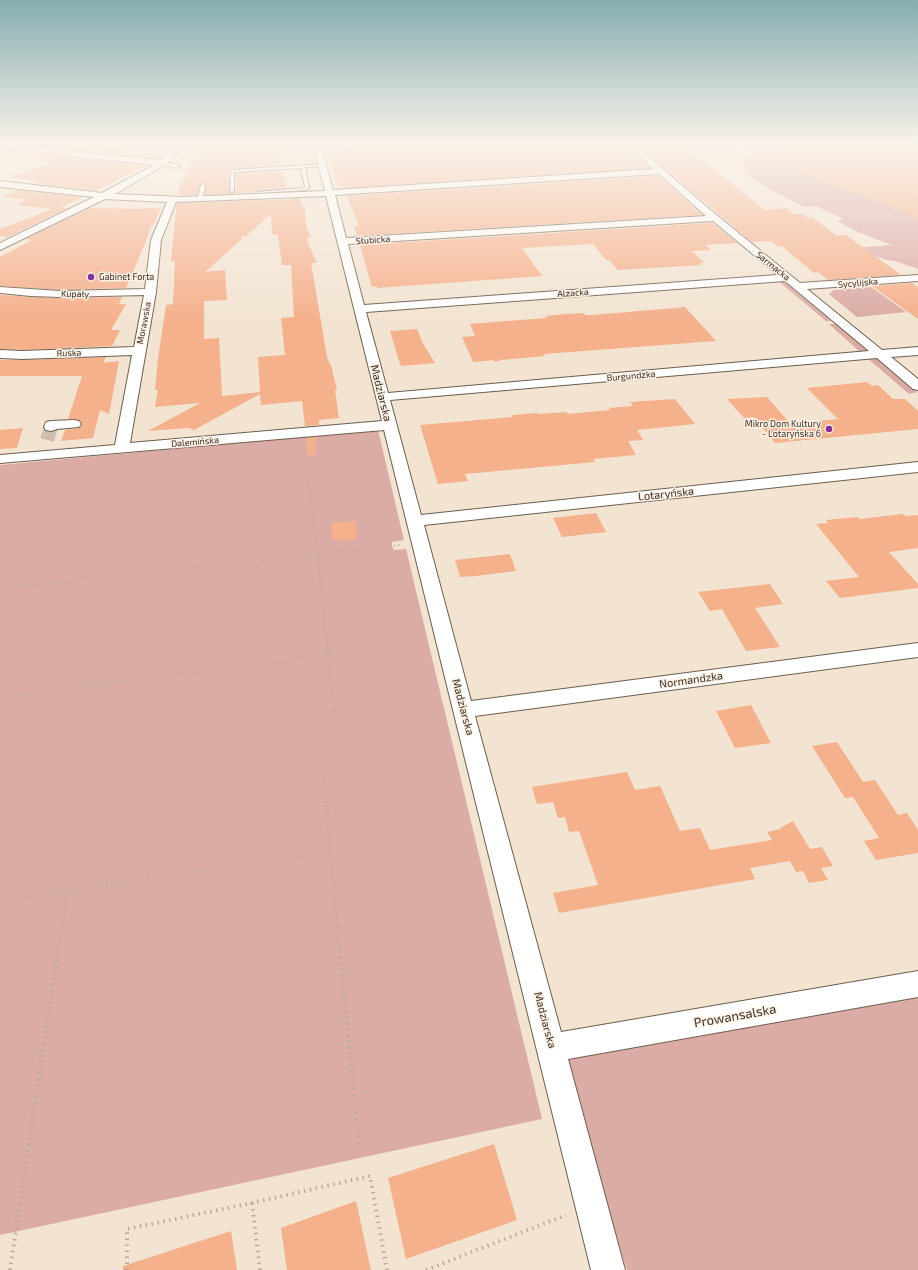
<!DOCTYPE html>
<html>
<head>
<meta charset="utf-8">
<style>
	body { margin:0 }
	canvas { display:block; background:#f3e4d2 }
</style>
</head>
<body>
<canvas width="918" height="1270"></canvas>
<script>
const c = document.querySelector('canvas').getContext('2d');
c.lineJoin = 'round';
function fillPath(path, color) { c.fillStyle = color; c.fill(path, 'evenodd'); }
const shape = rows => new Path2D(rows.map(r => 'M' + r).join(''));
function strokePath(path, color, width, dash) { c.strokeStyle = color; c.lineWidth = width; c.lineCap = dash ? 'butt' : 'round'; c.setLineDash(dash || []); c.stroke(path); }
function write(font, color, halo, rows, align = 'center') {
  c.font = font + ' "Exo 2",sans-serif'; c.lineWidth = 3; c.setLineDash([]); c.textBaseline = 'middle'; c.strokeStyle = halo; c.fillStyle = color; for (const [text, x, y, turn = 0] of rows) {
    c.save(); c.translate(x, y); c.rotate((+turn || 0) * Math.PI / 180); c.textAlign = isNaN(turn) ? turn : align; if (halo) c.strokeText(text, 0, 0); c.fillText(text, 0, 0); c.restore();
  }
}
fillPath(shape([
	[734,144,918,144,918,269,895,261,886,260,855,248,892,245,858,232,837,221,843,218,816,206,804,207,777,193,755,180,755,178,752,178,745,171,742,159,752,158,751,148,736,149,732,146],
	[777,280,784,281,831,321,826,321],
	[871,287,906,312,857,317,829,294,834,290],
	[829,324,836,324,868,351,861,353],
	[866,357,875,357,917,392,909,394],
	[378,430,404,540,392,542,392,546,394,550,406,549,542,1119,0,1235,0,465],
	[918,988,918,1270,627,1270,557,1058]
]), '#dbaba5');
fillPath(shape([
	[20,144,69,144,163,156,159,158],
	[210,144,278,144,282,165,230,169,228,191,231,193,236,191,236,173,283,171,286,188,256,191,255,192,205,195,206,185,202,183,200,185,197,195,178,195,179,187,191,170,186,170],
	[514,144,625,144,649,168,344,188,343,186,338,186,326,151],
	[636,144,678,145,705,162,765,210,786,208,793,214,803,214,808,218,812,217,837,236,846,235,901,275,828,280,818,272,814,273,782,246,777,246,771,241,752,242],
	[797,144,918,144,918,219,797,170],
	[20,151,78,158,145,166,95,191,34,183,39,181,10,177,50,163,34,160,41,158,20,154],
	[658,176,702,215,357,236,354,226,359,226,347,196],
	[18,190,82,197,60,208,68,208,8,237,0,236,0,229,52,209,16,205,27,199,3,197],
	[299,199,305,210,306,226,311,237,306,237,308,241,307,241,317,263,311,263,327,357,330,365,331,365,337,390,335,390,339,418,319,420,319,425,305,426,302,401,261,405,260,394,194,430,188,428,148,431,200,403,155,407,158,390,155,390,158,359,166,305,173,304,175,261,171,261,177,203],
	[271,214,272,234,278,235,282,265,291,265,294,317,281,318,285,355,258,357,260,392,222,396,219,338,204,339,204,301,227,300,225,270,205,272,242,239,242,236,246,236],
	[90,208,142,209,142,208,161,208,153,226,151,225,148,236,126,288,60,290,0,286,0,257,32,240,25,239],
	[712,223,737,243,705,245,711,250,692,251,704,263,700,263,701,265,618,270,609,260,606,260,593,244,522,248,542,276,377,288,377,286,372,287,360,245],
	[912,283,918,287,918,319,872,286],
	[0,295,60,298,122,297,119,304,126,304,111,330,120,330,112,346,22,350,0,349],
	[685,307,716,341,544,354,545,356,501,360,496,362,493,360,473,362,462,337,475,336,470,324,547,318,546,316,566,314,584,313,585,315,592,315],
	[417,329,422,342,435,363,402,366,400,364,390,331],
	[106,357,103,363,119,361,109,414,100,410,93,438,61,441,65,430,79,428,82,425,79,420,68,419,82,376,0,376,0,360,22,360],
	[867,382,872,386,878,385,893,399,905,399,918,411,918,429,775,443,754,417,744,418,727,399,767,397,790,423,838,419,807,388],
	[675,399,695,424,637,430,643,440,628,441,636,455,593,459,595,462,465,474,468,481,438,484,420,425,513,417,512,415,538,413,538,414,567,412,567,414,610,410,609,408,633,406,630,402],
	[23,428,17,448,0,449,0,430],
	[317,437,315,455,308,455,306,438],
	[596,513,606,532,562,537,553,518],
	[903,514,906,516,918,515,918,548,889,552,918,584,918,588,840,598,826,581,859,577,816,524,828,523,826,520,858,517,860,519],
	[356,521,357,539,333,541,331,523],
	[510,554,516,571,475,576,460,577,455,560],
	[770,584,783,604,755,608,780,647,746,651,722,609,710,611,698,592],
	[751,705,771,743,735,748,716,711],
	[837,742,863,782,875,780,898,815,907,813,918,830,918,853,876,860,864,841,879,838,853,797,845,798,812,746],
	[627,772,635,790,660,786,680,831,700,828,710,850,772,840,767,832,781,829,780,828,793,821,810,849,822,847,833,866,821,868,828,880,809,883,803,871,796,872,790,861,750,868,755,879,559,913,553,893,598,885,579,831,569,832,565,817,558,818,553,802,537,804,532,787],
	[494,1144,517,1220,406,1259,388,1178],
	[356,1201,371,1270,287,1270,281,1228],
	[231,1231,237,1270,123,1270,123,1266]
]), '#f5b08c');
strokePath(shape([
	[47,440,51,427]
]), '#cdc0b0', 14, [14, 7]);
const lane = shape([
	[161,162,178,165,180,166,177,168,161,164,161,162],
	[323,164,324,166,305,167,309,187,306,190,258,193,256,192,304,188,305,187,301,168,234,172,234,191,232,192,230,191,231,170,323,164],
	[203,184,205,185,205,190,201,200,197,200,201,185,203,184]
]);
const street = shape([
	[1,144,160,160,179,144,187,144,165,165,115,194,183,197,325,191,313,144,410,144,406,146,322,149,333,190,653,169,626,144,634,144,708,208,800,283,918,275,918,281,807,289,882,350,918,347,918,355,891,357,918,379,918,390,913,389,877,358,390,400,421,515,918,462,918,472,424,525,471,701,918,643,918,657,475,716,561,1032,918,971,918,997,568,1059,625,1270,591,1270,384,430,0,463,0,455,115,445,132,355,22,359,0,358,0,350,22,351,134,347,144,295,60,297,31,296,0,293,0,287,60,291,145,289,151,240,167,202,105,199,0,250,0,243,94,197,0,187,0,181,102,193,154,165,78,157,4,147,1,147,1,144],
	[659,174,706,216,346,238,335,195,659,174],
	[326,196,382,421,130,443,156,292,161,240,176,202,326,196],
	[713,221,778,275,364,305,348,244,713,221],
	[785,281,869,351,388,393,366,312,785,281],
	[74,420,79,421,81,424,79,427,57,429,51,431,46,430,44,427,46,422,51,421,74,420]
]);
const secondary = shape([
	[0,144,14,144,13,146,0,150,0,144]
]);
strokePath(lane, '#6c5e4e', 2);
strokePath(street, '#6c5e4e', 2);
strokePath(secondary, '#6c5e4e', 2);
strokePath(shape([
	[753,144,755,148,764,154,750,161,745,166,748,173,753,176,850,195,918,214],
	[190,164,219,164,219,168]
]), '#b9ac9e', 1, [0.5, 1.5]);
strokePath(shape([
	[0,503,308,474,312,508]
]), '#b9ac9e', 2, [0.5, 2]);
strokePath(shape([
	[0,588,318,555,312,507],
	[328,655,333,703],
	[0,697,328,655,318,555,401,545]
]), '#b9ac9e', 2.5, [1, 3]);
strokePath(shape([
	[333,702,335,717],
	[330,851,340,952],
	[0,900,330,851,324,773],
	[58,952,67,890]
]), '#b9ac9e', 3, [1, 3.5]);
strokePath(shape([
	[340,951,359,1144],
	[252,1203,260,1270],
	[10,1270,58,951],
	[127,1270,127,1229,252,1203,370,1176,387,1270],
	[426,1270,566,1215]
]), '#b9ac9e', 4, [1.5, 4.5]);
fillPath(lane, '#fff');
fillPath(street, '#fff');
fillPath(secondary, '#f1e8cc');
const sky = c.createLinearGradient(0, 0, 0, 321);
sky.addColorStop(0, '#86acaf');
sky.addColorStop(0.45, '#faf3eb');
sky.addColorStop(1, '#faf3eb00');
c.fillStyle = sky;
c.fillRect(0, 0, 918, 321);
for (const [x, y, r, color] of [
	[91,277,4,"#852f9c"],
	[829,429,4,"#852f9c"]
]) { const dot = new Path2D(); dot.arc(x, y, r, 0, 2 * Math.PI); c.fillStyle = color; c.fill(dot); strokePath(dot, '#fef1e3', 1.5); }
write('9px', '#342e27', '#fef1e3', [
	["Słubicka",373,240,-4],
	["Sarmacka",773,266,39],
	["Sycylijska",858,283,-5],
	["Alzacka",573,293,-4],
	["Kupały",75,294,1],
	["Morawska",144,323,-79],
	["Ruska",69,353,-2],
	["Burgundzka",631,376,-5],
	["Dalemińska",195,442,-5]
]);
write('9px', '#342e27', '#fef1e3', [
	["Gabinet Forta",99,277],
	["Mikro Dom Kultury",821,424,"right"],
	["- Lotaryńska 6",821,434,"right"]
], 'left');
write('11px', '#342e27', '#fef1e3', [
	["Madziarska",381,393,76],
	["Lotaryńska",666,494,-6],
	["Normandzka",691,680,-8],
	["Madziarska",463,707,75],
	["Madziarska",545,1020,75]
]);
write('13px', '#342e27', '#fef1e3', [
	["Prowansalska",735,1016,-10]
]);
</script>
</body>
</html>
